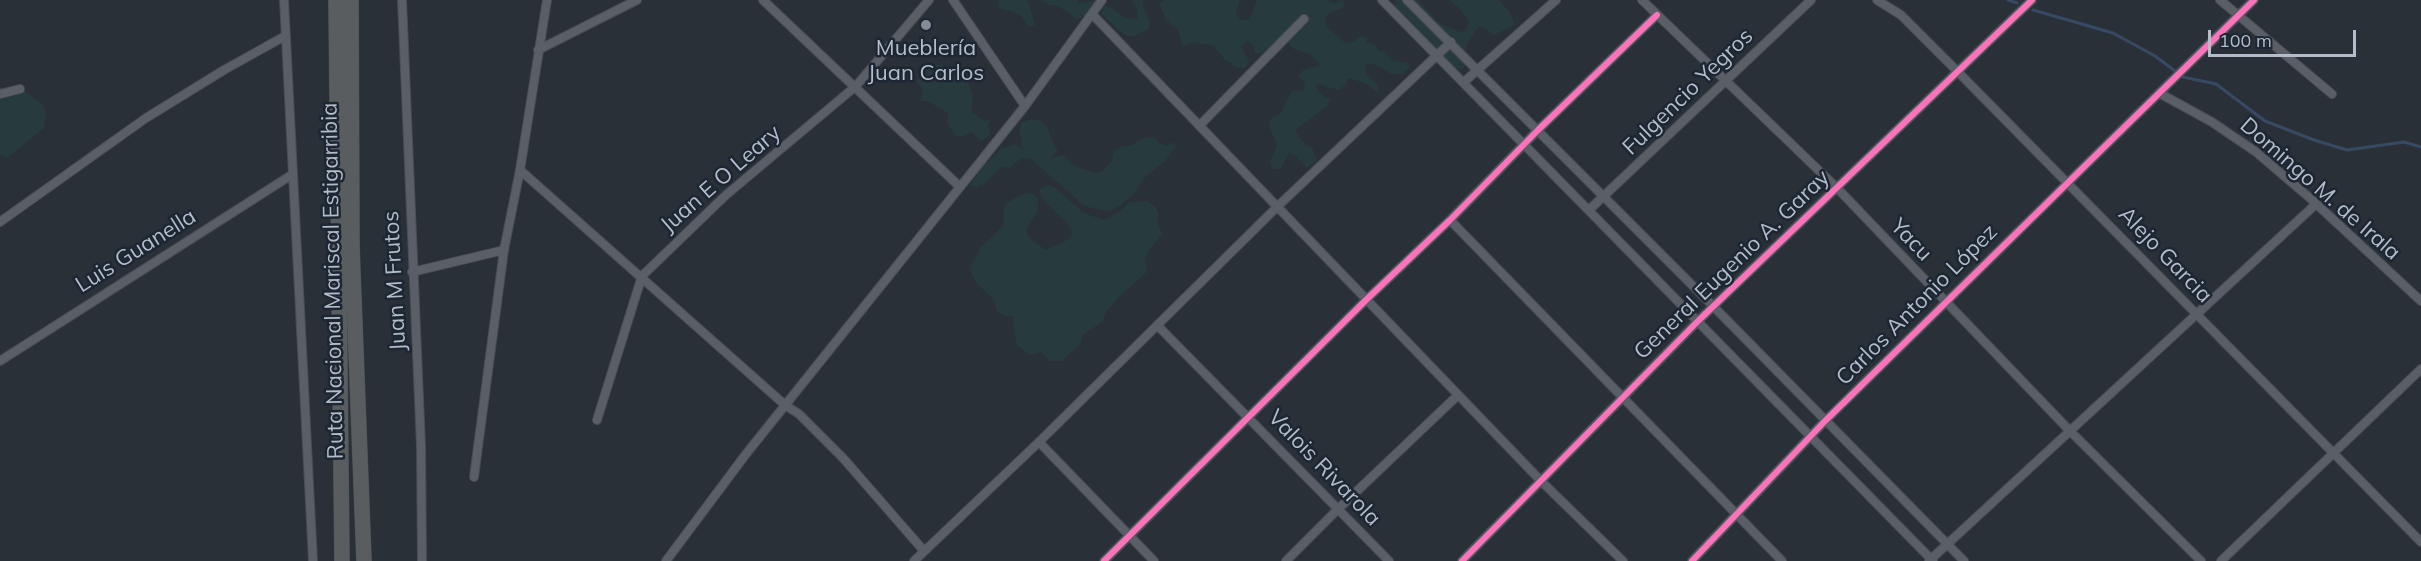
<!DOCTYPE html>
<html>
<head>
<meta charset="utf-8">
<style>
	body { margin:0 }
	#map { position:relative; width:2421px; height:561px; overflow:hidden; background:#2a3038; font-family:Mulish,sans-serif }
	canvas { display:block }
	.scale { position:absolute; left:2208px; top:30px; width:148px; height:27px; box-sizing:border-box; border:3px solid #b4bcc9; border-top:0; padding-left:8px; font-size:18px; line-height:21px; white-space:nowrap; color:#b4bcc9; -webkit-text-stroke:4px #1d2633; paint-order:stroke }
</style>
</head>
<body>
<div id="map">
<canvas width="2421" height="561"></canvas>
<div class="scale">100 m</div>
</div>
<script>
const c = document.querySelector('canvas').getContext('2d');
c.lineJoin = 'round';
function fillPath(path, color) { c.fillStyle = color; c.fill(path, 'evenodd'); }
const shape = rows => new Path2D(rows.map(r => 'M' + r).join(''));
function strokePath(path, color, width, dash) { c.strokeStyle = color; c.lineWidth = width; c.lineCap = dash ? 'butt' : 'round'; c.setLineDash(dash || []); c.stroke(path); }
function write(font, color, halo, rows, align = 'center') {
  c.font = font + ' Mulish,sans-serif'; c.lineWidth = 5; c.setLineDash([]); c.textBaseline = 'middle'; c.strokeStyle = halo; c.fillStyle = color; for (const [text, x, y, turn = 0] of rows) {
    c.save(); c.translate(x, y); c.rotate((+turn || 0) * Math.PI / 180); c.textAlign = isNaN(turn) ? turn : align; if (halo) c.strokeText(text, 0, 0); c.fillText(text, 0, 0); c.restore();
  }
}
fillPath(shape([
	[999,0,1028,0,1035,25,1029,27,1022,17,1010,10,1004,10,998,7],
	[1042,0,1077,0,1078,3,1097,0,1087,15,1076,19,1066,11,1055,5,1049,5],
	[1132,0,1144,0,1143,6,1150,21,1149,29,1134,36,1126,36,1101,14,1104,6,1112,8,1125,18,1137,19,1138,11],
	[1163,0,1240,0,1236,14,1241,20,1250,19,1257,0,1326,0,1335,3,1343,0,1345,7,1330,13,1325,19,1327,27,1345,43,1353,42,1360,36,1368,38,1366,42,1374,44,1379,51,1384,52,1392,60,1408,63,1409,68,1402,74,1391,74,1375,64,1365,65,1366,73,1379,87,1378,93,1365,83,1348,78,1345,85,1339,90,1316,84,1318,92,1332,101,1328,102,1329,105,1295,130,1302,141,1312,148,1317,160,1307,168,1295,155,1289,153,1280,169,1274,169,1270,163,1277,145,1269,126,1270,120,1280,114,1292,91,1305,90,1304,82,1298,76,1303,70,1320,65,1310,54,1294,49,1282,38,1262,53,1255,54,1254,46,1247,41,1241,47,1249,61,1245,68,1238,68,1224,59,1214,46,1190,42,1183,47,1178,30,1166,20,1159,4],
	[1396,0,1419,0,1437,22,1460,32,1466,31,1469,22,1459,8,1449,0,1499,0,1510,12,1514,21,1513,26,1494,35,1481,26,1477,29,1466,46,1464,68,1460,70,1442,58,1429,41,1400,24,1393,10],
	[936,65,941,65,952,75,967,77,973,98,971,111,984,121,990,120,988,127,991,134,984,140,980,140,972,132,962,137,956,136,947,123,949,114,928,101,920,101,923,92,917,81,926,70],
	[0,87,7,90,23,89,42,105,46,112,44,128,7,158,0,154],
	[1032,119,1041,121,1048,128,1052,141,1058,150,1051,158,1063,155,1074,166,1094,173,1102,172,1112,160,1113,153,1122,146,1130,146,1144,138,1155,137,1159,143,1167,146,1171,142,1176,146,1166,160,1142,180,1136,192,1121,205,1109,211,1088,207,1082,204,1031,159,1022,158,1009,168,1001,167,984,185,981,184,977,188,970,185,982,167,1001,149,1014,144,1023,149,1019,129,1022,122],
	[1047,185,1053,186,1084,213,1104,220,1119,212,1130,202,1148,201,1156,208,1159,215,1157,220,1162,235,1153,245,1145,258,1147,272,1122,294,1106,312,1103,321,1083,335,1081,343,1062,361,1050,361,1041,352,1030,355,1017,345,1014,332,1013,316,1005,316,997,311,994,300,976,283,970,269,980,248,1003,226,1004,208,1008,202,1021,195,1031,193,1038,199,1038,212,1029,223,1026,232,1032,240,1046,250,1069,239,1073,234,1070,226,1045,202,1040,194,1039,190]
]), '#273a3e');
strokePath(shape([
	[2008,0,2017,3],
	[2033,10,2113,33,2155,56,2183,77,2216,84,2265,121,2314,140,2347,150,2404,142,2421,147]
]), '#384963', 3);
const street = shape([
	[284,0,313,561],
	[402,0,421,446,422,561],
	[763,0,959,186],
	[953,0,1025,106],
	[1382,0,1933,561],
	[1407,0,1714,307,1964,561],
	[1642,0,1837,188,2069,430,2201,561],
	[1877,0,1901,15,1958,72,2421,542],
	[2220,0,2332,94],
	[1092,14,1541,481,1623,561],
	[538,50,637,0],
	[1464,82,1556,0],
	[2159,93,2212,122,2256,152,2311,199,2421,301],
	[0,94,20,89],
	[1200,125,1304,19],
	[520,170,785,405,799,414,843,458,924,551],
	[1589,210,1811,0],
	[1450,220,1782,561],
	[0,222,146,118,224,70,285,36],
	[412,272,504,250],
	[1157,325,1389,561],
	[0,361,293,174],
	[597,420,642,276,726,195,856,86,929,0],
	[1039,442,1154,561],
	[474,477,504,250,520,170,547,0],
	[666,561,746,454,1025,106,1102,0],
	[914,561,1039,442,1278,206,1451,42],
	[1104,561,1368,298,1450,220,1538,130,1657,15],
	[1286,561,1338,509,1458,395],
	[1462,561,1698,321,2032,0],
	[1692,561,1825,421,2254,0],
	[1929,561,2316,204],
	[2221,561,2421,369]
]);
const highway = shape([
	[336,0,342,561],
	[351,0,352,247,364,561]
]);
strokePath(street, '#484c53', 10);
strokePath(highway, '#474c53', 16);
strokePath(street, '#5a5e66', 8);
strokePath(highway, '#5a5d60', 15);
strokePath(shape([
	[1104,561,1368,298,1450,220,1538,130,1657,15],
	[1462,561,1698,321,2032,0],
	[1692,561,1825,421,2254,0]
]), '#fb73b8', 6);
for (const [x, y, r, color] of [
	[926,25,6,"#848b96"]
]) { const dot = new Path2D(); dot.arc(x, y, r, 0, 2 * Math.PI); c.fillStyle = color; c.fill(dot); strokePath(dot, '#1d2633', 2); }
write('22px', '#b4bcc9', '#1d2633', [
	["Mueblería",926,48],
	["Juan Carlos",926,73]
]);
write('22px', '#b4bcc9', '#1d2633', [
	["Fulgencio Yegros",1688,92,-44],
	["Juan E O Leary",721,179,-41],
	["Domingo M. de Irala",2320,189,41],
	["Yacu",1911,240,46],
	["Luis Guanella",136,251,-32],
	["Alejo Garcia",2165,255,46],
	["General Eugenio A. Garay",1732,265,-44],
	["Ruta Nacional Mariscal Estigarribia",333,281,-91],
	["Juan M Frutos",395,281,-93],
	["Carlos Antonio López",1917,305,-45],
	["Valois Rivarola",1324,468,46]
]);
</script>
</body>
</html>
